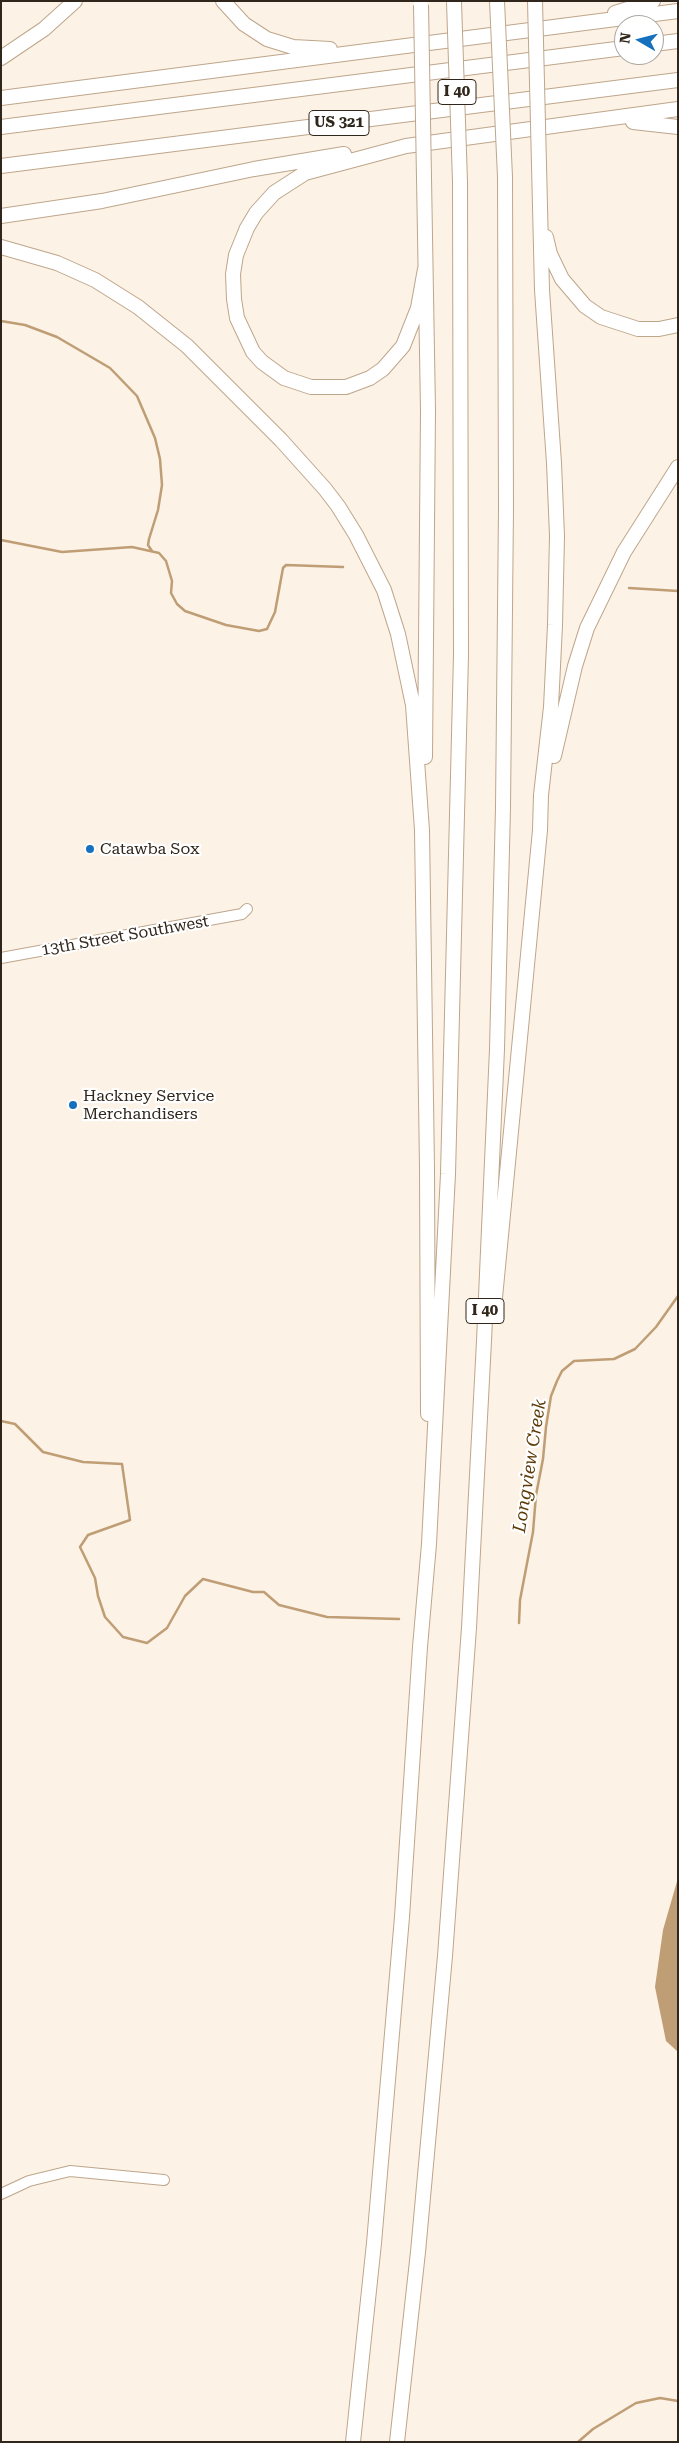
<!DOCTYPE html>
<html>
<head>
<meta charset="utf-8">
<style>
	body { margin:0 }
	#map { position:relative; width:679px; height:2443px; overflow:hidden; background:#fcf2e6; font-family:"Roboto Serif",serif }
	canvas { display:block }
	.frame { position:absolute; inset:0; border:2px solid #30261b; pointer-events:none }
	.north { position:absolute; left:614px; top:15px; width:50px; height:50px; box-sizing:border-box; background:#fff; border:1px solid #aca8a4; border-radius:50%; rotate:278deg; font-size:14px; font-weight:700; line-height:20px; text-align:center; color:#30261b }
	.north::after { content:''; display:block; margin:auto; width:18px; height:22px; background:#1570bd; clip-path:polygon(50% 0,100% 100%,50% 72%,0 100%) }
</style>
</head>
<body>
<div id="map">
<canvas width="679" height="2443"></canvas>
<div class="frame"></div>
<div class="north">N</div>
</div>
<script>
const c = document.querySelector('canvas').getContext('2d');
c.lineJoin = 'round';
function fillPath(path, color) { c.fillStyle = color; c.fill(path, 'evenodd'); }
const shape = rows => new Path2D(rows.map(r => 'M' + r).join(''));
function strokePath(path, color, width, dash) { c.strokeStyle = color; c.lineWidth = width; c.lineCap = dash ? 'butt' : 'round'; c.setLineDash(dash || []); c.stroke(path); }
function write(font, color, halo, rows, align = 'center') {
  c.font = font + ' "Roboto Serif",serif'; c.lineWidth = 4.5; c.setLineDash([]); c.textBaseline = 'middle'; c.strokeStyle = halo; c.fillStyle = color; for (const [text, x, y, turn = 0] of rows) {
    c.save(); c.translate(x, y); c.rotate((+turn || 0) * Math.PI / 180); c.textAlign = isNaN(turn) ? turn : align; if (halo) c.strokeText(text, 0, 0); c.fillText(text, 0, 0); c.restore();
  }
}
fillPath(shape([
	[678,1878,678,2052,666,2041,655,1987,663,1930]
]), '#bf9d75');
strokePath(shape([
	[1,321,25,325,57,337,110,368,137,396,155,438,160,459,162,485,158,510,149,539,148,545,152,551],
	[1,540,62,552,132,547,159,553,166,561,172,581,171,593,177,604,185,611,226,625,259,631,267,629,275,612,283,568,286,565,343,567],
	[629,588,678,591],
	[1,1421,15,1424,43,1452,83,1462,122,1464,130,1520,88,1535,80,1547,95,1578,98,1596,105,1617,123,1637,147,1643,167,1628,185,1596,203,1579,253,1592,264,1592,279,1605,327,1617,399,1619],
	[519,1623,520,1600,533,1532,536,1495,543,1459,546,1427,551,1396,557,1381,562,1371,574,1361,614,1359,635,1349,656,1327,678,1296],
	[578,2442,593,2429,636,2403,660,2398,678,2401]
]), '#bf9d75', 2.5);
const minor = shape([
	[1,958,242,914,247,909],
	[1,2194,29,2181,70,2171,164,2180]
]);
const highway = shape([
	[223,1,244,24,267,39,293,47,330,49],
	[615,13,653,1],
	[654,44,678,41],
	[1,58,44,29,75,1],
	[1,98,678,11],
	[633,122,678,127],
	[1,127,624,48],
	[1,166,678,80],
	[424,178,428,410,425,757],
	[1,216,102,201,254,169,344,154],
	[546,237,550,254,562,279,585,306,601,317,638,329,659,329,678,325],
	[1,247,57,263,95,280,138,307,187,346,281,440,325,489,338,506,356,535,384,590,398,634,413,705,422,830,427,1168,428,1414],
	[425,269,418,308,403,346,383,369,370,378,346,387,311,387,284,378,262,362,253,352,237,318,234,299,233,274,236,255,247,228,256,213,274,193,305,173,406,146,678,109],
	[554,756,575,666,587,628,624,552,678,467],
	[494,1308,540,830,541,795,551,707,555,625,557,536,554,463,542,290,539,165],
	[353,2442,374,2243,402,1917,420,1647,429,1544,448,1174,461,655,460,182],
	[397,2442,418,2252,445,1956,469,1628,484,1341,497,1049,503,808,506,509,505,177]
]);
strokePath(minor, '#bea68b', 12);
strokePath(highway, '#bea68b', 16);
strokePath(minor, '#fff', 10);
strokePath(highway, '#fff', 14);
const highwayBridge = shape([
	[497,1,505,177],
	[535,1,539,165],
	[454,2,460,182],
	[421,5,424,178]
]);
strokePath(highwayBridge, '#bea68b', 16, []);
strokePath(highwayBridge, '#fff', 14);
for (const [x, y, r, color] of [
	[90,849,5,"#1570bd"],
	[73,1105,5,"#1570bd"]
]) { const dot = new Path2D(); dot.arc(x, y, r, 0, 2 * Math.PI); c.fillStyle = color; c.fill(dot); strokePath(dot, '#fff', 2); }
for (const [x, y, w] of [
	[457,92,38],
	[339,123,60],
	[485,1311,38]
]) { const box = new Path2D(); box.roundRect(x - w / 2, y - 12.5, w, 25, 4); c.fillStyle = '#fff'; c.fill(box); strokePath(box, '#30261b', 1); }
write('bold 15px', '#30261b', null, [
	["I 40",457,92],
	["US 321",339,123],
	["I 40",485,1311]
]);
write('16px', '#30261b', '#fff', [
	["Catawba Sox",100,849],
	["Hackney Service",83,1096],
	["Merchandisers",83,1114]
], 'left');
write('16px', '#30261b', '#fff', [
	["13th Street Southwest",125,936,-10]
]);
write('italic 18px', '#5e3c0a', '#fff', [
	["Longview Creek",530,1466,-81]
]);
</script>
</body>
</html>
